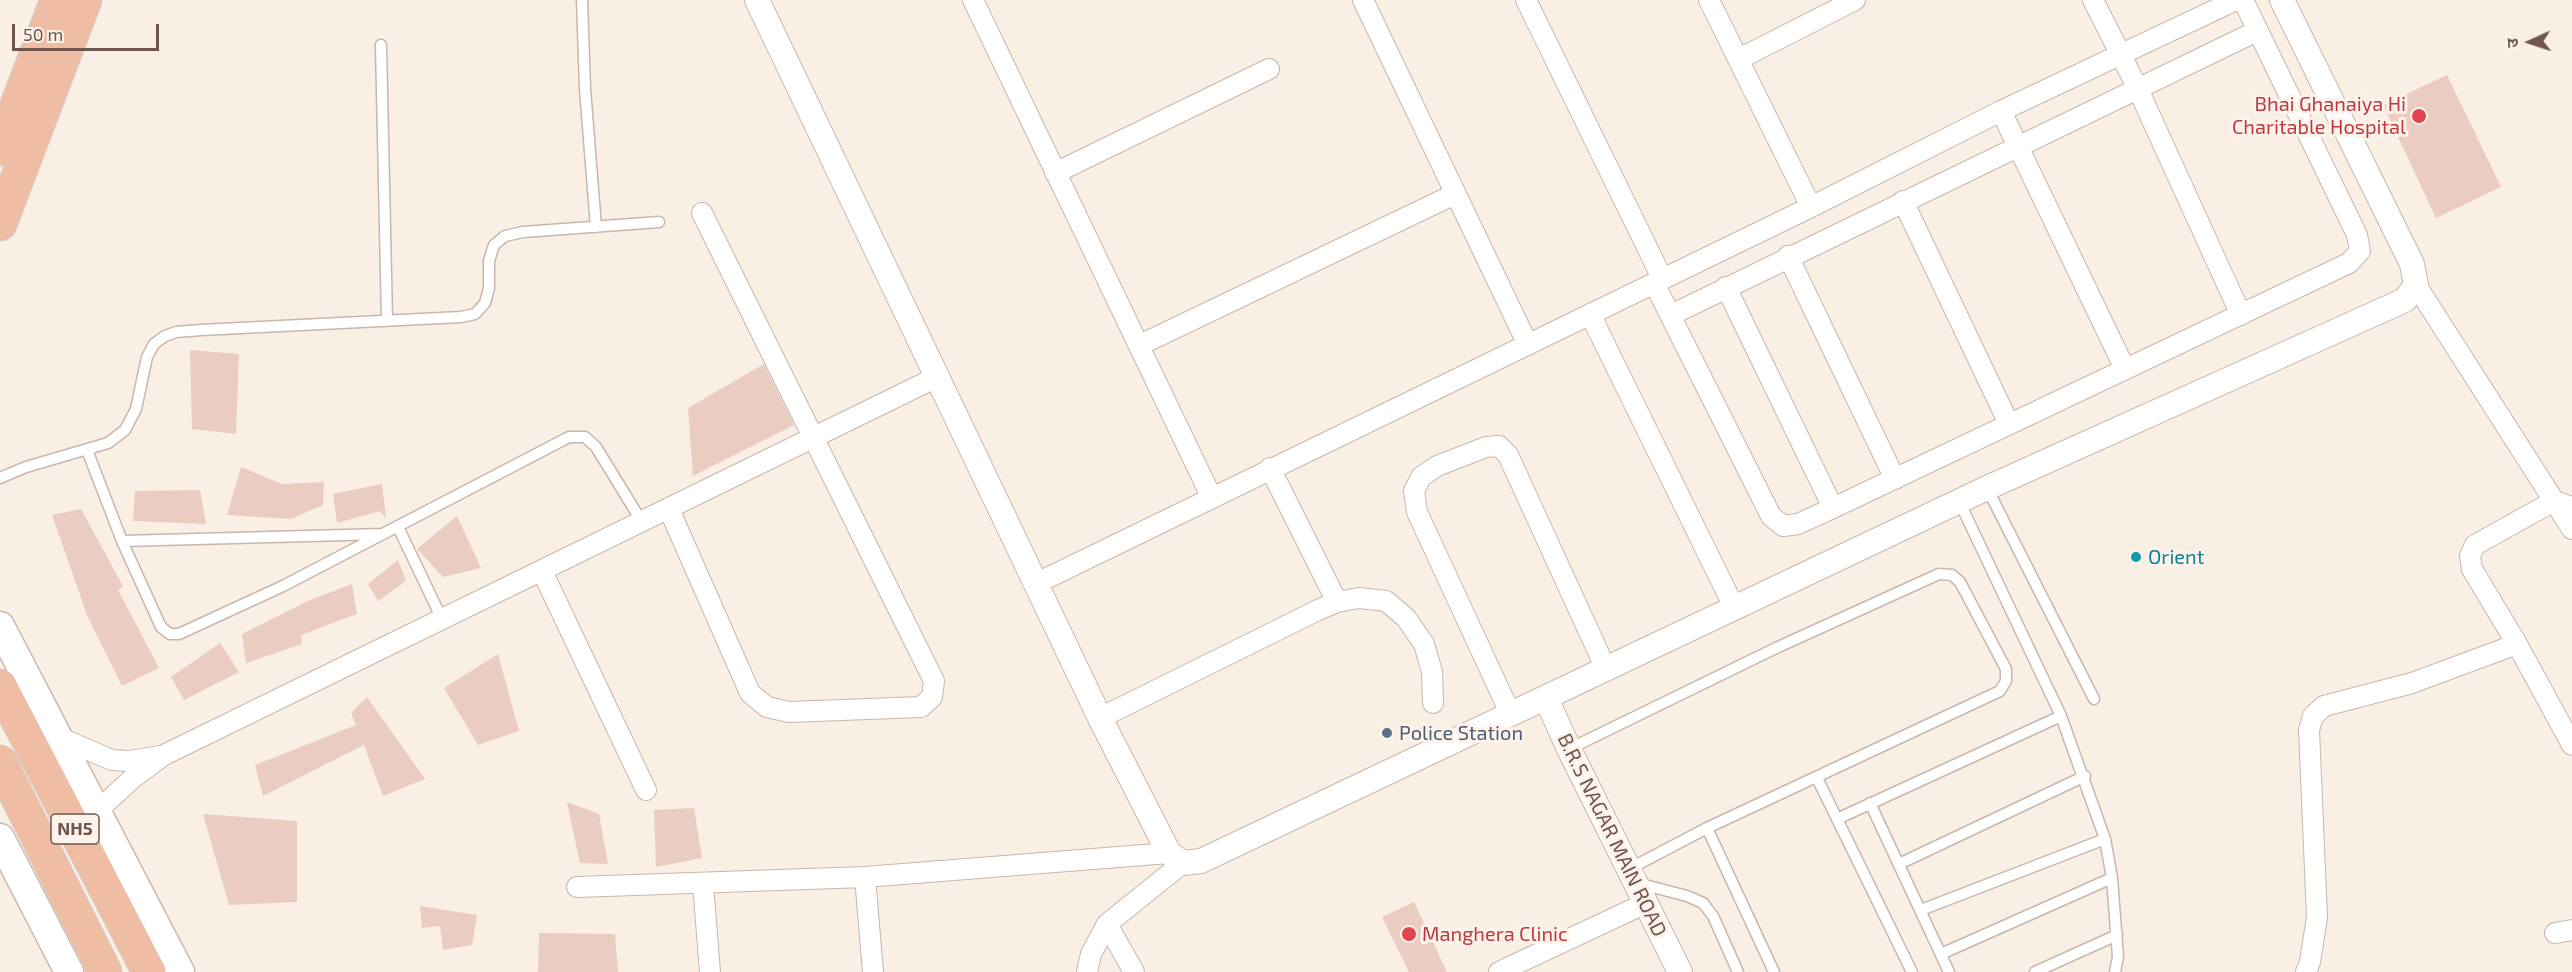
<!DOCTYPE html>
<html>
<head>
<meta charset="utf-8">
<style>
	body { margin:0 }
	#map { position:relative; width:2572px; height:972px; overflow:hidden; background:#f9efe5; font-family:"Exo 2","Noto Sans Devanagari",sans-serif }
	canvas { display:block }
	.north { position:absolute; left:2500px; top:12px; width:60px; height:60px; -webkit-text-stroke:4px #fdf3ea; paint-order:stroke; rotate:267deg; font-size:16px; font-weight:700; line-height:24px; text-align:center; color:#6f554d }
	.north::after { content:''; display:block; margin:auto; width:21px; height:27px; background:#6f554d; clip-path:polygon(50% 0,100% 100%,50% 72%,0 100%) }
	.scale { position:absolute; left:12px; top:24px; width:147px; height:27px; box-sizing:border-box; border:3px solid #6f554d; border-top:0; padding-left:8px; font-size:18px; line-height:21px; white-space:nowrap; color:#6f554d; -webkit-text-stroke:4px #fdf3ea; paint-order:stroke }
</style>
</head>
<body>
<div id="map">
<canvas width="2572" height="972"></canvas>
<div class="north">उ</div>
<div class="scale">50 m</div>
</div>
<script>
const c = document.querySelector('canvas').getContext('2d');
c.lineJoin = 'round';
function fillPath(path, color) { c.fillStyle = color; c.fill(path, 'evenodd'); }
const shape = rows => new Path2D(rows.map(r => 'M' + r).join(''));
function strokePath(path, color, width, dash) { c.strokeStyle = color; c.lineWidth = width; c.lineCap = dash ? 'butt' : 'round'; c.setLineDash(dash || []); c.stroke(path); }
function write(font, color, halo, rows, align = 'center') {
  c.font = font + ' "Exo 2",sans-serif'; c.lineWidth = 6; c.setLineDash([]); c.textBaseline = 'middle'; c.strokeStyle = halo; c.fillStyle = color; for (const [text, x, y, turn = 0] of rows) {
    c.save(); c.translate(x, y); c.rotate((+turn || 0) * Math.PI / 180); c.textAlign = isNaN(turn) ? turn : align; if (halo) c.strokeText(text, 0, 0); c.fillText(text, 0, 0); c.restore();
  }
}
fillPath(shape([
	[2447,75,2501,187,2436,218,2383,105],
	[190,350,239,354,236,434,192,429],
	[764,364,794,425,693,476,688,408],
	[241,467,282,484,324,482,323,505,291,519,227,515],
	[382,484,386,518,380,511,337,523,333,494],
	[200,490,206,524,133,521,135,491],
	[81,509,123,586,118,590,159,668,122,686,87,615,52,515],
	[457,516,481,568,443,577,417,549],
	[398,560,406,581,378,601,368,584],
	[352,584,357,614,301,635,302,644,246,663,242,634,310,600],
	[220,643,239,672,184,700,171,677],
	[498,654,519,731,478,745,444,688],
	[367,697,425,779,383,796,364,745,263,796,255,765,356,725,351,713],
	[567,802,599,814,608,864,580,863],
	[694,808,702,858,656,867,654,810],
	[203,814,297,821,297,902,229,905],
	[1414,902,1447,972,1409,972,1382,917],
	[420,906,477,915,472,945,443,950,440,926,422,928],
	[539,933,615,934,618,972,538,972]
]), '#ebccc0');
const service = shape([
	[582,0,585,89,596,227],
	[381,45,387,320],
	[87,450,122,541,161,627,170,634,179,634,283,586,569,437,585,437,596,447,642,522],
	[0,478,26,467,108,443,125,430,136,409,147,357,154,344,165,336,176,332,201,330,461,317,475,314,485,303,489,288,489,261,494,245,505,236,523,232,659,222],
	[1987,488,2094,699],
	[398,527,442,619],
	[122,541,382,534],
	[2061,716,2105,839,2112,878,2118,957,2115,972],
	[1569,749,1776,648,1939,574,1952,575,1960,582,2006,669,2006,681,2000,691,1707,828,1629,869],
	[1817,778,1912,972],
	[1870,803,1949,972],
	[1837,819,2061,716,1959,501],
	[1707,828,1774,972],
	[1899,864,2085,776],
	[1637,883,1687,896,1703,903,1713,916,1738,972],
	[1921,910,2105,839],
	[1941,954,2112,878],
	[2035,972,2117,935]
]);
const minor = shape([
	[973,0,1211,496],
	[1363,0,1528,345],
	[1526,0,1662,278],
	[1709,0,1811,207],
	[2093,0,2137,87,2241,315],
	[1739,59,1855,0],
	[2001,111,2125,369],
	[1055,173,1269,69],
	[1903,201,2009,424],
	[1788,256,1895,479],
	[1654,283,1771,516,1783,526,1798,524,1833,508,2349,263,2360,251,2357,235,2243,0],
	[2416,285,2572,529],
	[1726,287,1833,508],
	[1590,314,1734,607],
	[1671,315,2257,31],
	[1140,345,1455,194],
	[1270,468,1337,602],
	[669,509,750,693,767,707,789,712,921,707,932,697,934,681,702,213],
	[542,571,646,790],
	[1035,584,1811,207,2001,111,2236,0],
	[2517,644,2572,745],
	[1511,715,1417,512,1414,491,1421,477,1437,466,1486,447,1499,446,1508,455,1606,669],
	[1100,718,1318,610,1337,602,1359,598,1386,601,1406,618,1424,644,1432,672,1433,703],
	[58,737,112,760,129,761,161,756],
	[97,811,133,778,164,755,939,376],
	[865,877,873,972],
	[703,884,710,972],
	[577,887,865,877,1169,853],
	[2555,933,2572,930],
	[1087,972,1091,954,1107,924],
	[1134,972,1107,924,1183,863],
	[1499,972,1646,903],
	[2306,972,2310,962,2317,917,2309,730,2313,716,2324,706,2412,683,2517,644,2472,569,2470,556,2475,545,2554,501,2572,507]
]);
const tertiary = shape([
	[757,0,1100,718,1169,853,1183,863,1201,861,1987,488,2405,300,2416,285,2412,264,2282,0],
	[1546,698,1569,749,1680,972]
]);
const secondary = shape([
	[0,626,180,972],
	[0,838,69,972]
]);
const trunk = shape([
	[0,149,57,0],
	[0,224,85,0],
	[0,686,149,972],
	[0,762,105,972]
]);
strokePath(service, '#c9b6ac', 13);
strokePath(minor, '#c9b6ac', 22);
strokePath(tertiary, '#c9b6ac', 26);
strokePath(secondary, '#ceb8ad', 31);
strokePath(trunk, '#d4ccca', 35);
strokePath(service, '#fff', 10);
strokePath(minor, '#fff', 20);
strokePath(tertiary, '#fff', 24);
strokePath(secondary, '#fff', 28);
strokePath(trunk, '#efbca4', 33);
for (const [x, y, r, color] of [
	[2419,116,8,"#e0444e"],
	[2136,557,6,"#0f9aa8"],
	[1387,733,6,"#5c6f8a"],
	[1409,934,8,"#e0444e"]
]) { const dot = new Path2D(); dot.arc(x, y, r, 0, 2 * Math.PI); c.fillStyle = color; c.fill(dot); strokePath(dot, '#fdf3ea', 2); }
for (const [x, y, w] of [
	[75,829,48]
]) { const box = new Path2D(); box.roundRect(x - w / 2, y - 15, w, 30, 4.5); c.fillStyle = '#fdf3ea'; c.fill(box); strokePath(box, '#6f554d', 1.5); }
write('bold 18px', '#6f554d', null, [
	["NH5",75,829]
]);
write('20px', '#be3a42', '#fdf3ea', [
	["Bhai Ghanaiya Hi",2406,104],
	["Charitable Hospital",2406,127],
	["Manghera Clinic",1422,934,"left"]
], 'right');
write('20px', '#0d838f', '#fdf3ea', [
	["Orient",2148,557]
], 'left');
write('20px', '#4e5e75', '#fdf3ea', [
	["Police Station",1399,733]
], 'left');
write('20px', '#6f554d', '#fdf3ea', [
	["B.R.S NAGAR MAIN ROAD",1612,835,64]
]);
</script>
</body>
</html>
